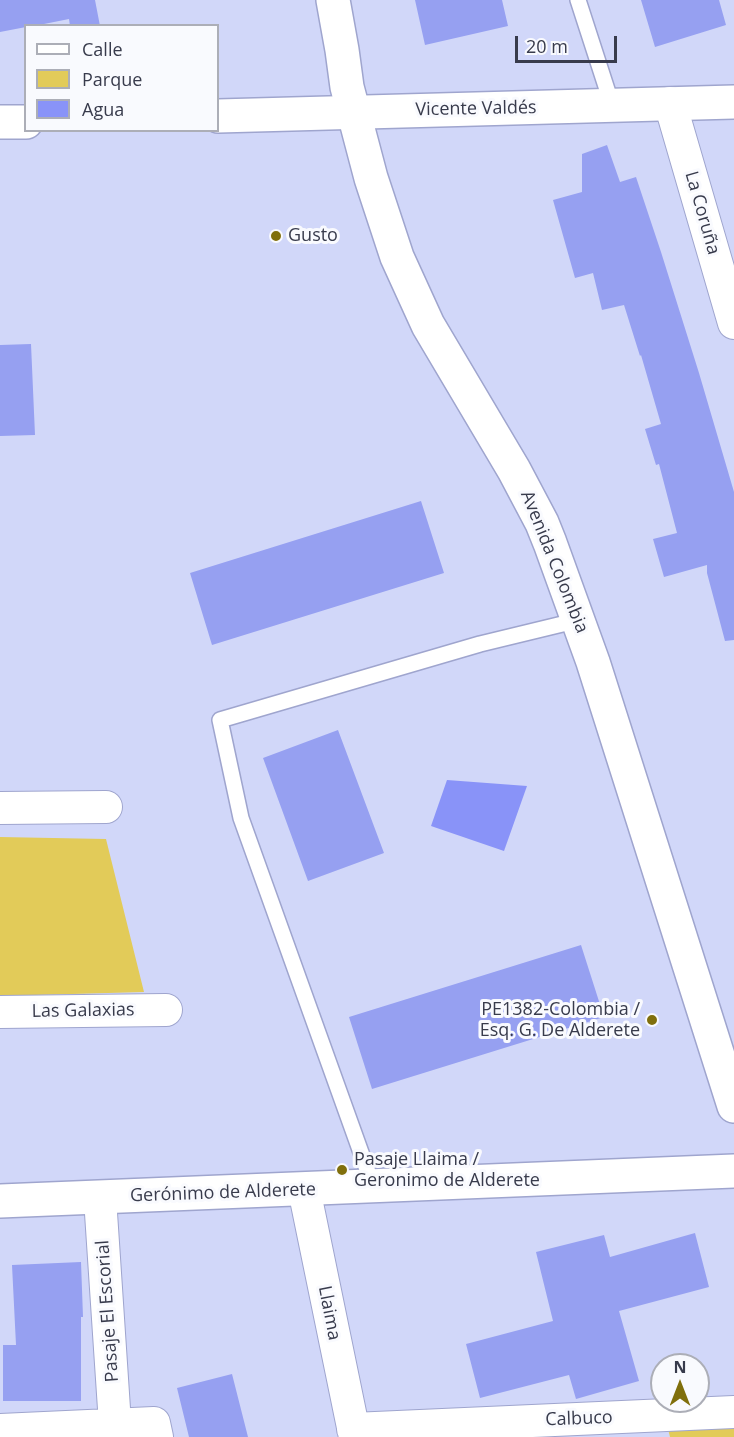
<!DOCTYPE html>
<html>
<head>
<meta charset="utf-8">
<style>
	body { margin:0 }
	#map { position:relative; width:734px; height:1437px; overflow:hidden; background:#d1d7f9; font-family:"Open Sans",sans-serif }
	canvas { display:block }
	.legend { position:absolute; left:24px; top:24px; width:195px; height:108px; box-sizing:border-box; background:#f9fafe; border:2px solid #acaeb7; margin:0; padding:8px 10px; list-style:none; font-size:18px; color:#383b4c }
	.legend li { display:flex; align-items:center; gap:12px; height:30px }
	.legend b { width:30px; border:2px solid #acaeb7 }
	.north { position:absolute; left:650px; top:1353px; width:60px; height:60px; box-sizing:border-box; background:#f9fafe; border:2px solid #acaeb7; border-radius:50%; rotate:0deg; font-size:16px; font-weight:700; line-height:24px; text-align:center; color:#383b4c }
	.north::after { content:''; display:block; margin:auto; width:21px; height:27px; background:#806f0c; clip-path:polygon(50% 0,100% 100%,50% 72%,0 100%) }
	.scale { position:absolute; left:515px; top:36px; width:102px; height:27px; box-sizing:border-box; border:3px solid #383b4c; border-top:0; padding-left:8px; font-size:18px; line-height:21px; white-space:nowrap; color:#383b4c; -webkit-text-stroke:4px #f9fafe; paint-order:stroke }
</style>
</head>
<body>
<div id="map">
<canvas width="734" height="1437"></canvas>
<ul class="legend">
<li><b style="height:8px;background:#fff"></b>Calle</li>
<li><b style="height:16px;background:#e2cb59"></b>Parque</li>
<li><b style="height:16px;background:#8993f8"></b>Agua</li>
</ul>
<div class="north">N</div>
<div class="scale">20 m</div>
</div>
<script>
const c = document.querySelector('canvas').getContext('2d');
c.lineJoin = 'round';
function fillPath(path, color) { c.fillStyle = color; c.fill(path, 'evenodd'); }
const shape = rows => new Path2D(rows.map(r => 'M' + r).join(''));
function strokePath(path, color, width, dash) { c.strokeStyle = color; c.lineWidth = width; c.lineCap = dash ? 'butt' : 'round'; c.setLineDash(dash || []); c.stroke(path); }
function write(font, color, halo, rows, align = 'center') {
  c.font = font + ' "Open Sans",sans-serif'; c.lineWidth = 6; c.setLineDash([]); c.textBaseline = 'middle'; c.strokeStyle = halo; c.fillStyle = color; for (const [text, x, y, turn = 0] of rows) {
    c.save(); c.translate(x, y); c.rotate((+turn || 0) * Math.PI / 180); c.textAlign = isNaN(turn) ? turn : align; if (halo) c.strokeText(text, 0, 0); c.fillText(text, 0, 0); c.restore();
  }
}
fillPath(shape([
	[0,837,106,839,144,992,0,996],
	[734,1426,734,1437,670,1437,668,1429]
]), '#e2cb59');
fillPath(shape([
	[447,780,527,786,504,851,431,826]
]), '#8993f8');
fillPath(shape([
	[0,0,95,0,100,26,70,26,69,19,34,26,26,26,26,27,0,32],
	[415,0,502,0,508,26,425,45],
	[641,0,719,0,726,25,655,47],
	[607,145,620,182,636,177,661,252,699,373,734,492,734,640,725,641,707,573,707,565,664,577,653,539,677,533,659,464,656,465,645,429,661,424,641,355,640,356,624,305,602,310,593,273,575,278,553,200,582,192,582,154],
	[31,344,35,435,0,436,0,345],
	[421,501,444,573,212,645,190,573],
	[338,730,384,853,308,881,263,758],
	[581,945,604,1017,372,1089,349,1017],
	[695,1233,709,1287,619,1311,639,1381,576,1399,569,1375,480,1398,466,1344,553,1321,536,1252,604,1235,610,1257],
	[81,1262,83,1317,81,1317,81,1401,3,1401,3,1345,16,1345,12,1265],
	[232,1374,248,1437,189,1437,177,1388]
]), '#96a0f1');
const service = shape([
	[578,0,612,105],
	[373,1186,241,818,220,720,480,644,579,620]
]);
const minor = shape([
	[670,103,734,323],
	[0,808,106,807],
	[0,1012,166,1010],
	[304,1189,355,1437],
	[100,1198,115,1424],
	[353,1429,734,1412],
	[0,1430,154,1423,157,1437]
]);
const tertiary = shape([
	[218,116,734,102],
	[0,122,26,122]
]);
const secondary = shape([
	[333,0,342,50,347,87,371,178,397,257,428,325,514,470,542,523,550,543,593,662,734,1106],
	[0,1201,734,1171]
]);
strokePath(service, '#9fa5ce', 18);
strokePath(minor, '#9fa5ce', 34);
strokePath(tertiary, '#9fa5ce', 36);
strokePath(secondary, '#9fa5ce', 36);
strokePath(service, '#fff', 15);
strokePath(minor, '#fff', 32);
strokePath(tertiary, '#fff', 33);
strokePath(secondary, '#fff', 33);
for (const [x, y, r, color] of [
	[276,236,6,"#806f0c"],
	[652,1020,6,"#806f0c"],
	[342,1170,6,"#806f0c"]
]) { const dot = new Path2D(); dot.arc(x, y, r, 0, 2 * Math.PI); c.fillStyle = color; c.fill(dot); strokePath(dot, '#f9fafe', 2); }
write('18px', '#383b4c', '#f9fafe', [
	["Vicente Valdés",476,109,-1],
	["La Coruña",702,213,74],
	["Avenida Colombia",554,562,68],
	["Las Galaxias",83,1011,-1],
	["Gerónimo de Alderete",223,1193,-2],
	["Pasaje El Escorial",108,1311,-94],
	["Llaima",329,1313,79],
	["Calbuco",579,1419,-2]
]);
write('18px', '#383b4c', '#f9fafe', [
	["Gusto",288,236],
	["PE1382-Colombia /",640,1010,"right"],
	["Esq. G. De Alderete",640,1031,"right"],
	["Pasaje Llaima /",354,1160],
	["Geronimo de Alderete",354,1181]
], 'left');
</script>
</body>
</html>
